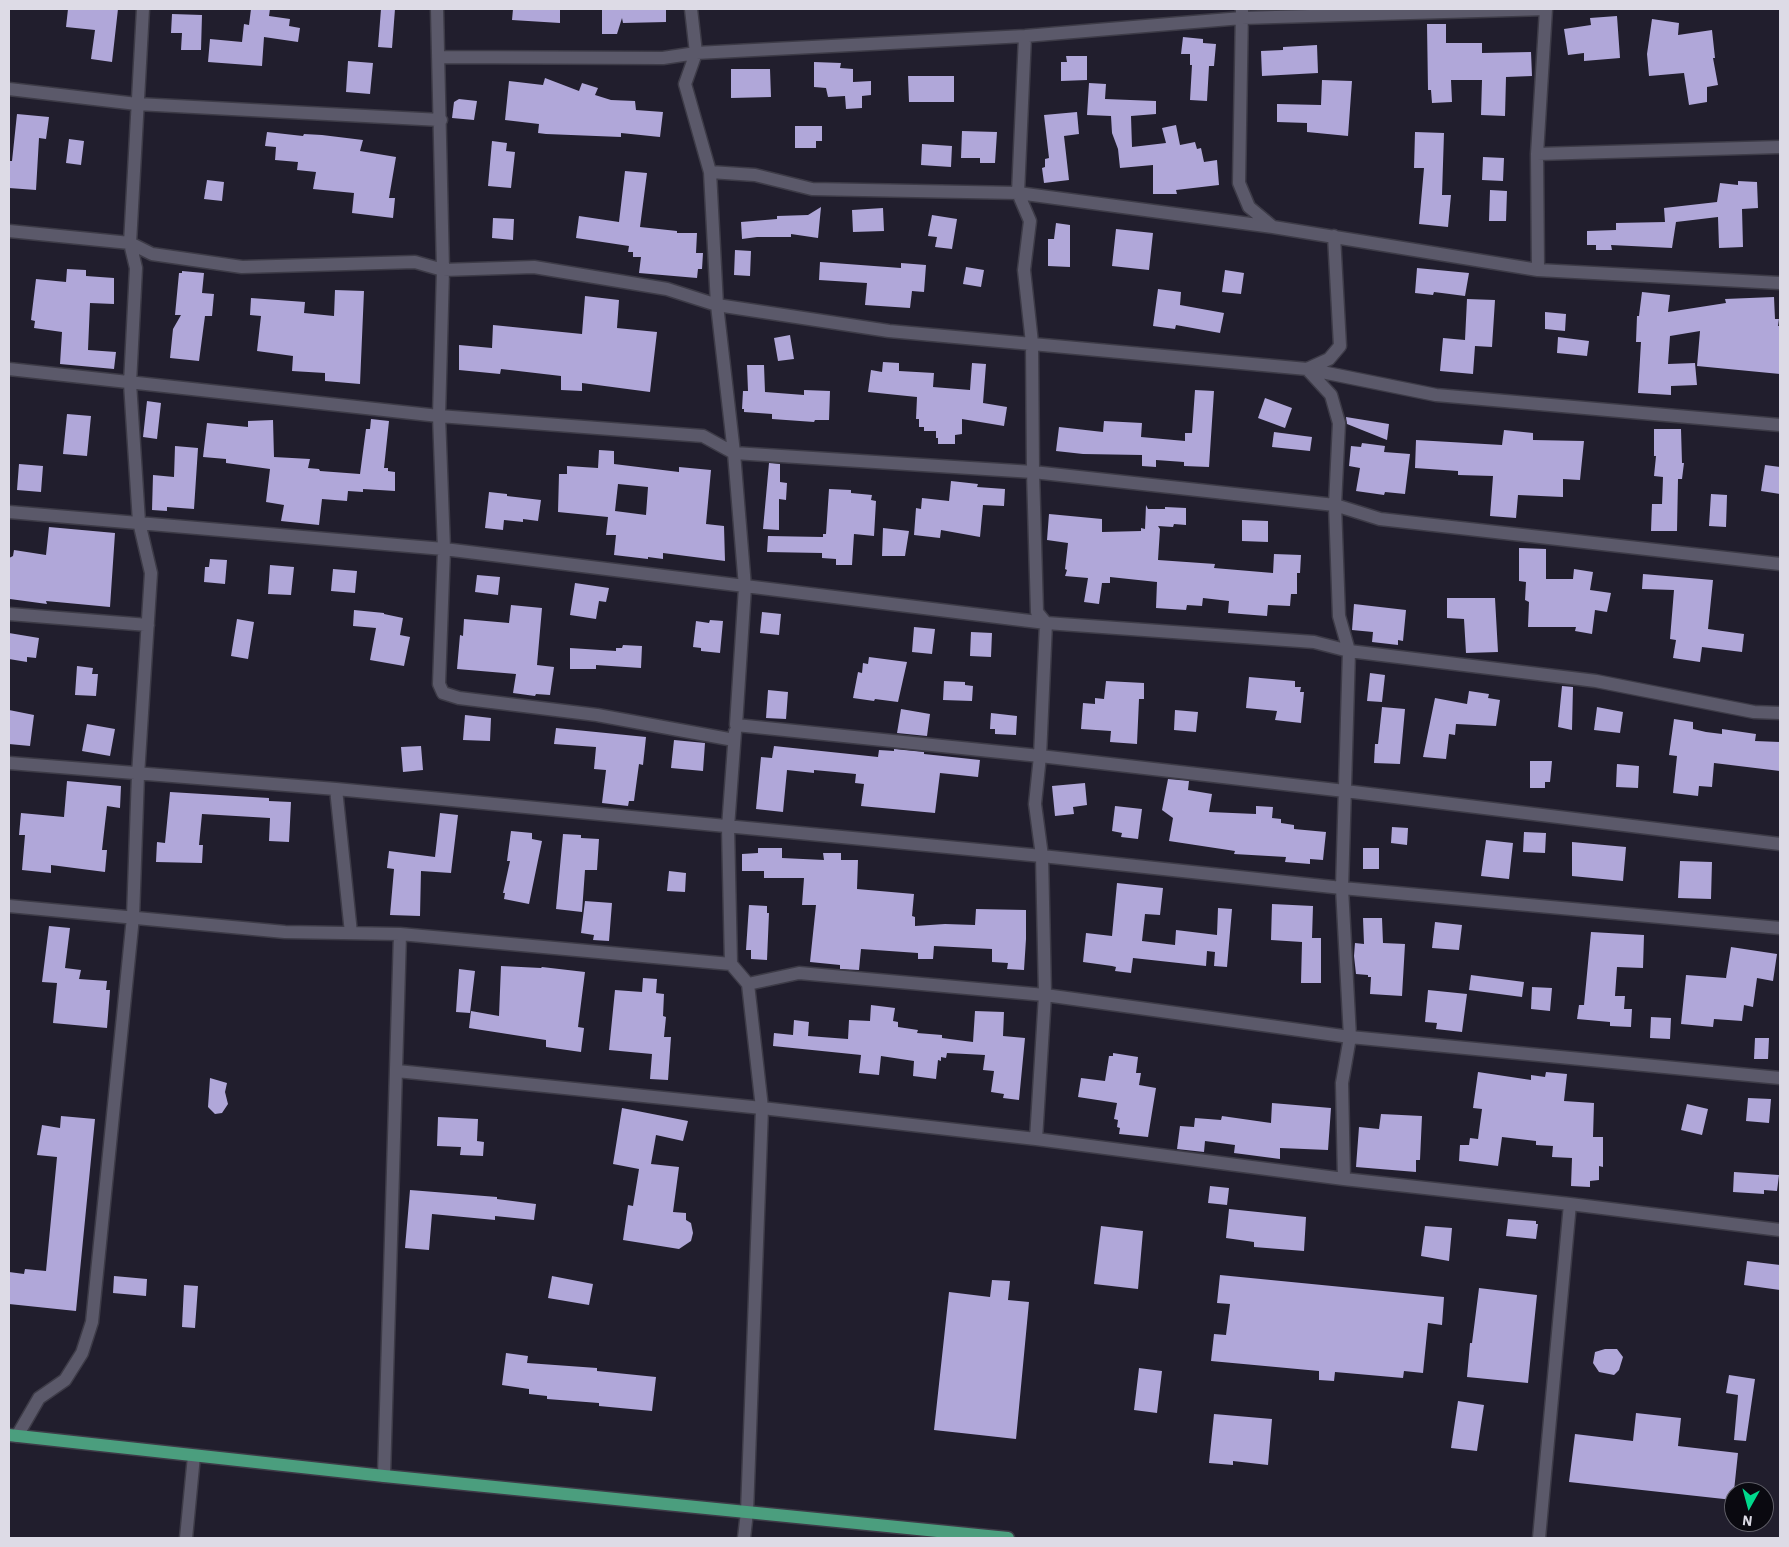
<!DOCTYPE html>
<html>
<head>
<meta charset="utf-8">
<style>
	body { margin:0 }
	#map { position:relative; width:1789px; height:1547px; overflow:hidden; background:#211e2d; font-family:"IBM Plex Sans",sans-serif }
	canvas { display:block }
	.frame { position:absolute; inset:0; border:10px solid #dddbe6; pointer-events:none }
	.north { position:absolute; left:1724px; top:1482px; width:50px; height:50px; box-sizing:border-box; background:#0a0910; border:1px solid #5e5d66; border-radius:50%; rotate:187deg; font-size:14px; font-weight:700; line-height:20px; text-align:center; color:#dddbe6 }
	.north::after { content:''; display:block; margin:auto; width:18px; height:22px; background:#00d98c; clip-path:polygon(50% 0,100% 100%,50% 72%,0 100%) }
</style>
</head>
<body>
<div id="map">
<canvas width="1789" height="1547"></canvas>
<div class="frame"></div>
<div class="north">N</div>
</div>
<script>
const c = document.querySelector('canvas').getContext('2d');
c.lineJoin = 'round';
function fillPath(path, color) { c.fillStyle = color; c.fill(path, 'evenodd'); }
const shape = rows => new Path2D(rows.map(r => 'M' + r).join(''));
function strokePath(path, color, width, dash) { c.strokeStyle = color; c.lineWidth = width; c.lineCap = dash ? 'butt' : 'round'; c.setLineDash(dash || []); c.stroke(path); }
fillPath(shape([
	[68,9,118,9,112,62,91,59,95,30,66,27],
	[251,9,270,9,269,16,290,19,289,26,300,28,298,42,264,37,262,66,208,62,210,39,242,42,244,24,249,25],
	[381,9,395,9,392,48,378,47],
	[513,9,560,9,560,23,512,20],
	[602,9,666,9,666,22,623,23,622,18,617,34,602,34],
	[172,14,202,15,201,50,181,50,182,33,171,33],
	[1617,16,1620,58,1584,61,1584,53,1568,55,1564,29,1591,25,1590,18],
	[1652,19,1679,23,1678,35,1712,30,1715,58,1713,58,1718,85,1707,87,1707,102,1689,105,1684,73,1649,76,1647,54],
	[1427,24,1446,24,1446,43,1482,43,1482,53,1531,52,1532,76,1506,77,1505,116,1481,115,1482,80,1451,80,1452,102,1432,103,1431,90,1428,90],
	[1183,37,1203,39,1203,43,1216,44,1214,66,1209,66,1207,101,1190,100,1192,65,1190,65,1190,54,1181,54],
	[1317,45,1318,73,1262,76,1261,51,1283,50,1283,47],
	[1066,56,1087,56,1087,80,1061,81,1061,62,1067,62],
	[348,61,373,63,370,94,346,92],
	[814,62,841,63,840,68,853,69,853,82,871,81,871,95,862,96,862,108,846,109,845,96,828,97,826,88,814,87],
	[731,69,770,69,771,97,731,98],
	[908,76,954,76,954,102,909,102],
	[545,78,579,91,582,83,598,88,595,95,611,100,635,101,636,110,663,112,660,137,621,133,621,137,546,134,538,133,539,124,505,120,509,81,543,85],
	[1322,80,1352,81,1348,136,1307,132,1307,123,1277,122,1277,104,1321,105],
	[1089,83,1106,84,1105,99,1156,101,1156,114,1131,116,1132,147,1166,143,1162,128,1176,125,1180,145,1195,142,1197,149,1201,148,1204,162,1217,160,1219,185,1176,190,1177,194,1153,194,1153,165,1120,168,1118,149,1112,133,1111,116,1087,115],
	[459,99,477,101,474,120,452,118,454,102],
	[1077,112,1079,134,1064,136,1069,180,1044,183,1042,168,1045,167,1045,159,1049,158,1044,115],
	[17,114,49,117,46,139,39,138,36,190,9,188,9,161,12,161],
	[795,126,822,126,822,141,816,141,816,148,795,148],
	[962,131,997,132,995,163,980,163,980,158,961,158],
	[267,132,303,136,304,134,322,135,363,140,360,151,396,157,389,198,395,198,393,218,352,213,354,193,313,189,316,172,297,170,298,162,275,160,276,147,265,146],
	[1415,132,1444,133,1442,195,1451,195,1448,227,1419,224,1424,168,1414,168],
	[69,139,84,141,81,165,66,163],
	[492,141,507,143,506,151,515,152,511,188,488,186],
	[922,144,952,146,951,167,921,165],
	[1483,157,1504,158,1503,181,1482,180],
	[625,171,647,173,640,227,677,231,677,233,697,233,696,253,703,253,702,269,698,269,697,278,639,273,641,257,633,257,633,252,628,252,629,246,576,238,579,216,619,222],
	[207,180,224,182,222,201,204,199],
	[1738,181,1757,182,1758,208,1742,209,1743,247,1719,248,1718,217,1676,222,1672,248,1611,245,1612,250,1596,250,1596,245,1587,245,1587,231,1616,230,1616,223,1665,222,1664,208,1717,202,1720,183,1738,185],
	[1490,190,1507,191,1506,221,1489,221],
	[821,207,818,238,791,234,791,237,757,237,742,239,741,222,777,219,777,216,808,215],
	[883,208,884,231,853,232,852,210],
	[932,215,957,219,952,249,935,247,937,237,928,236],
	[493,218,514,219,513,240,492,238],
	[1056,223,1070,225,1070,267,1048,266,1048,239,1054,239],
	[1116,229,1153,233,1149,270,1112,266],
	[735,250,751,251,750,276,734,275],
	[820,262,901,268,901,263,926,265,924,292,912,291,910,308,865,305,867,283,819,280],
	[966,267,984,270,981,287,963,284],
	[1417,268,1469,273,1465,296,1434,292,1433,295,1415,293],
	[67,269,86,270,86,276,114,278,114,304,90,303,88,350,116,352,114,369,60,364,62,332,34,328,35,321,31,320,36,279,66,282],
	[1225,270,1244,273,1241,294,1222,292],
	[182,271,204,273,202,293,214,294,212,316,205,316,199,361,170,358,173,329,181,315,175,315,179,273,182,273],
	[1158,289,1181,292,1180,305,1224,313,1220,333,1176,325,1175,329,1153,326],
	[335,290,364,291,360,384,325,381,325,373,292,371,293,356,257,351,261,316,250,315,251,298,305,302,304,313,334,316],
	[1642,292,1670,295,1668,312,1726,303,1725,299,1774,297,1775,319,1779,319,1778,326,1780,326,1780,374,1697,366,1700,331,1670,336,1668,364,1695,363,1697,385,1671,386,1671,395,1638,393,1641,342,1636,342,1637,316,1639,316],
	[585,296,619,300,617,328,657,332,650,392,582,383,582,391,561,390,561,376,501,369,500,374,459,370,459,345,492,348,493,325,582,334],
	[1467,299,1495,300,1492,347,1475,346,1473,374,1440,371,1443,338,1465,340],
	[1545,312,1566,314,1565,331,1545,329],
	[790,335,794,359,778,361,774,338],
	[1558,337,1589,341,1587,356,1557,353],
	[883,362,899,363,899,371,934,373,933,387,970,390,972,363,986,364,983,403,1007,407,1004,426,962,419,962,434,955,435,955,444,938,444,938,438,936,438,936,431,924,431,924,427,919,427,919,419,916,419,917,397,868,392,871,370,882,372],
	[747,365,764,365,765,392,804,395,804,390,830,391,829,420,815,420,814,422,772,419,772,414,744,412,744,409,742,409,743,391,748,391],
	[1195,390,1214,391,1209,467,1184,466,1184,462,1156,460,1156,467,1142,466,1142,455,1083,454,1056,451,1059,427,1103,432,1104,421,1142,423,1141,437,1185,441,1185,433,1192,433],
	[1265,398,1292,408,1285,428,1258,418],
	[147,401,161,403,157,439,143,437],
	[67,414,91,416,87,456,63,454],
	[1346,417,1389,424,1387,440,1347,424],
	[371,419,389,421,384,468,388,468,388,471,395,472,395,491,363,489,363,492,348,491,347,501,322,499,319,525,281,521,284,505,266,502,270,469,226,463,226,459,203,457,207,423,248,427,248,421,273,420,274,457,310,459,308,468,319,469,320,471,360,474,366,429,370,429],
	[1654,429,1681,429,1682,463,1684,463,1682,479,1678,479,1677,531,1651,531,1652,504,1662,504,1663,477,1654,476,1656,456,1654,456],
	[1504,430,1533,433,1533,440,1584,441,1580,480,1563,479,1563,497,1518,495,1516,518,1490,516,1493,476,1458,475,1458,471,1415,468,1416,440,1502,445],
	[1274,432,1312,437,1310,451,1272,447],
	[1362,443,1385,446,1384,452,1410,454,1405,494,1385,492,1384,495,1356,491,1360,468,1349,466,1351,446,1361,447],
	[175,446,198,448,194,509,167,507,167,511,152,510,153,475,174,477],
	[599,450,614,451,614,464,679,472,679,467,711,470,706,524,724,526,725,561,663,553,663,559,648,557,648,559,614,555,616,535,606,535,608,517,558,512,559,474,567,474,567,466,598,468],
	[618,484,648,487,646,515,615,511],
	[769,463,780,464,780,482,787,483,786,500,779,499,779,530,763,529],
	[19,464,43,466,41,492,17,490],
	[1765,465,1780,467,1780,494,1761,491],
	[951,481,978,484,977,487,1005,489,1004,506,983,505,980,537,941,530,940,538,914,535,916,508,921,509,922,498,949,501],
	[829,489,851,490,851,493,872,495,871,500,876,501,874,536,854,534,852,565,836,565,836,559,822,558,822,553,767,552,768,536,823,537,823,534,826,534],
	[489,492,507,494,507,496,541,500,538,521,523,519,523,522,504,520,503,530,485,528],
	[1711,494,1727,495,1726,527,1709,526],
	[1146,505,1148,509,1165,509,1165,507,1186,508,1186,525,1174,524,1173,527,1158,526,1160,529,1158,560,1215,564,1214,568,1273,573,1274,554,1301,555,1300,573,1297,573,1297,594,1291,594,1290,606,1268,605,1267,616,1228,613,1229,601,1203,598,1202,606,1187,605,1186,610,1156,608,1157,582,1110,577,1110,583,1102,583,1099,604,1084,602,1088,578,1065,576,1067,570,1065,569,1068,543,1047,540,1049,514,1102,519,1102,532,1141,531,1141,528,1145,529],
	[1242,520,1268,521,1268,542,1242,541],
	[49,527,115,533,110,607,46,601,47,604,10,599,9,558,13,556,14,550,46,555],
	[883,528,909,531,905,556,882,556],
	[1519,548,1546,549,1546,579,1573,579,1574,569,1593,572,1590,590,1611,593,1607,612,1595,610,1592,634,1575,631,1576,627,1528,627,1529,602,1525,600,1526,582,1519,581],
	[210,559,227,560,225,584,204,582,205,567,209,567],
	[270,565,294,567,291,595,268,594],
	[333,569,357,571,355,593,331,591],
	[1643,574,1713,580,1708,629,1744,634,1742,652,1702,647,1700,662,1673,658,1676,640,1670,639,1674,590,1642,589],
	[477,575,500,577,498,595,475,592],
	[575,583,609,588,606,602,599,601,596,619,570,615],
	[1447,598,1495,598,1498,652,1466,653,1464,619,1447,618],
	[1354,604,1406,610,1403,641,1398,640,1398,645,1372,642,1373,632,1352,630],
	[511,605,542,608,537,665,554,667,550,695,536,694,535,696,513,693,516,674,457,669,460,635,463,636,464,619,509,623],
	[354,610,384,613,384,614,403,618,400,635,410,637,404,666,370,660,376,628,353,626],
	[762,612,781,614,779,635,760,633],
	[237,619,254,622,248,659,231,656],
	[710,620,723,621,720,653,701,651,701,648,693,647,696,621,709,623],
	[914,627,935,629,932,654,912,652],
	[971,632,992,633,991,657,970,656],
	[9,633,39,638,36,658,27,657,27,662,9,659],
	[623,645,642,646,641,668,596,665,596,669,570,669,570,648,616,651,616,648,622,648],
	[869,657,907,662,898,702,875,699,874,701,853,698,858,672,862,673,863,663,868,664],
	[77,666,93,668,92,674,98,674,96,696,75,695],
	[1370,673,1385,675,1382,702,1367,701],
	[1249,677,1295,681,1295,687,1301,687,1300,692,1304,692,1301,723,1275,720,1277,711,1246,708],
	[944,681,965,682,965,685,973,686,972,701,943,700],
	[1106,681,1144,683,1144,699,1139,699,1137,744,1110,742,1111,731,1081,729,1083,703,1095,704,1095,698,1104,699],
	[1562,686,1573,687,1572,730,1558,727],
	[768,690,788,692,786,719,766,718],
	[1469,691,1489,694,1488,698,1500,700,1496,726,1456,724,1455,735,1449,734,1446,759,1423,757,1435,698,1467,704],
	[1382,707,1405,709,1400,764,1374,763,1375,744,1378,744],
	[1597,707,1623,712,1620,733,1594,730],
	[901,709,930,714,927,736,897,733],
	[9,710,34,715,30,746,9,744],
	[1175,710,1198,712,1196,732,1174,730],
	[991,713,1017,716,1016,735,995,734,995,729,990,729],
	[465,715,491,718,490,741,463,740],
	[1674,719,1693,722,1693,729,1706,732,1722,734,1722,729,1756,734,1755,741,1780,742,1780,771,1714,763,1712,787,1699,786,1698,796,1673,793,1677,756,1669,755],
	[87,724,115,729,110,756,82,751],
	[556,728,646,737,643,765,639,764,634,801,629,801,628,806,602,803,606,770,594,769,596,747,554,744],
	[674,740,705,743,703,771,671,768],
	[421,746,423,770,403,772,401,747],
	[774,746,878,757,879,750,894,751,894,749,924,752,924,754,980,760,978,777,940,773,935,813,861,806,864,784,855,783,856,774,814,770,814,773,787,770,783,812,756,809,761,757,772,758],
	[1530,761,1552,761,1550,782,1545,782,1545,788,1530,788],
	[1617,764,1639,766,1638,788,1616,787],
	[1168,779,1189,781,1188,790,1212,794,1209,812,1256,814,1256,806,1273,807,1272,818,1281,819,1281,823,1294,825,1294,829,1326,832,1323,860,1310,859,1310,864,1285,862,1286,857,1234,854,1235,851,1169,841,1173,818,1162,810],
	[67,781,121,786,120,808,107,806,102,850,107,850,105,872,51,865,51,873,22,870,25,835,19,835,21,813,64,817],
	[1085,783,1087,805,1073,807,1074,814,1055,816,1052,786],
	[170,792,269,798,269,801,291,802,289,842,269,841,270,818,202,814,199,845,203,845,202,863,156,862,157,842,165,843],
	[1115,806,1142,809,1138,839,1121,837,1122,833,1112,831],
	[440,813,458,815,451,873,421,871,420,916,390,915,394,869,387,868,389,851,435,857],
	[1392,827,1408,828,1407,845,1391,843],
	[511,831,532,833,532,839,542,841,529,904,504,899,505,893,503,893,510,861,507,861],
	[1524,832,1546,833,1545,853,1523,852],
	[563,834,581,835,581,838,599,839,597,870,585,870,582,912,556,909],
	[1486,840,1513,843,1509,879,1481,876],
	[1572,842,1626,847,1623,881,1572,876],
	[758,848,782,848,782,858,824,860,823,853,841,853,841,860,858,860,857,889,914,894,912,916,915,917,915,926,945,924,975,925,976,909,1026,910,1026,939,1024,970,1007,969,1008,963,992,962,992,949,934,946,933,959,918,959,918,953,861,949,859,970,840,969,840,965,810,962,816,905,802,905,804,878,764,878,764,871,742,871,742,854,758,853],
	[1363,848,1379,848,1379,869,1363,869],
	[1680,861,1712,862,1711,899,1678,898],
	[669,871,686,873,685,892,667,891],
	[1117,883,1163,888,1160,915,1145,914,1142,941,1175,945,1176,930,1217,935,1218,908,1232,909,1227,967,1214,966,1215,952,1207,951,1206,966,1133,958,1131,973,1115,971,1116,967,1112,966,1083,962,1086,933,1112,936],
	[585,901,612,903,609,941,593,940,594,935,581,933],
	[1272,904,1313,906,1312,938,1321,938,1321,983,1301,983,1302,942,1271,940],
	[749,905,767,906,767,913,769,913,767,960,751,959,751,950,746,950],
	[1363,918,1382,918,1383,943,1405,944,1402,996,1370,994,1371,977,1368,977,1368,975,1356,974,1354,956,1355,943,1364,944],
	[1435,922,1462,925,1459,950,1432,948],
	[49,926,70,928,65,968,81,970,79,979,107,981,106,990,110,990,107,1028,53,1023,57,983,42,982],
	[1591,932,1644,935,1643,968,1617,967,1615,996,1625,996,1624,1009,1632,1009,1631,1027,1610,1026,1610,1022,1577,1019,1579,1005,1584,1005],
	[1731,947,1777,954,1773,981,1757,978,1753,1007,1744,1005,1742,1021,1714,1019,1713,1027,1681,1024,1686,975,1726,978],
	[501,966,541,968,542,967,585,972,578,1027,584,1028,581,1052,546,1047,546,1040,469,1028,471,1011,499,1016],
	[459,969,475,971,470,1013,456,1012],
	[1471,975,1524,982,1522,997,1469,990],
	[643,978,657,979,656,993,664,994,663,1016,666,1017,664,1037,671,1037,668,1080,650,1079,652,1054,609,1050,615,990,642,992],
	[1532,987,1552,988,1550,1011,1531,1009],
	[1428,990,1467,994,1462,1032,1436,1029,1437,1023,1425,1022],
	[871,1005,895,1008,893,1021,898,1022,898,1027,918,1030,917,1033,942,1035,942,1038,973,1042,975,1011,1004,1012,1003,1036,1025,1038,1019,1100,1003,1098,1004,1094,991,1092,994,1071,983,1070,985,1055,947,1053,946,1058,941,1057,941,1061,938,1060,936,1079,913,1076,914,1061,881,1056,879,1075,859,1073,861,1055,773,1046,774,1033,793,1035,794,1020,809,1022,808,1036,848,1039,849,1020,870,1021],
	[1651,1017,1671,1018,1670,1039,1650,1038],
	[1755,1038,1769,1038,1768,1059,1754,1059],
	[1113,1053,1138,1057,1136,1073,1141,1073,1139,1085,1156,1088,1148,1137,1119,1134,1120,1128,1117,1127,1118,1120,1114,1119,1117,1103,1078,1097,1081,1078,1105,1081,1109,1056,1113,1056],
	[1478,1072,1531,1080,1531,1075,1545,1077,1546,1072,1567,1074,1564,1101,1594,1103,1593,1137,1603,1137,1603,1167,1599,1166,1599,1180,1590,1181,1590,1187,1571,1186,1572,1158,1552,1157,1553,1146,1536,1145,1536,1141,1502,1137,1498,1166,1459,1161,1460,1145,1469,1145,1470,1138,1478,1139,1482,1109,1473,1108],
	[210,1078,227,1083,225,1092,228,1104,222,1113,215,1114,208,1107],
	[1748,1098,1771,1099,1769,1123,1746,1121],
	[1272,1103,1331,1108,1328,1150,1280,1148,1280,1159,1234,1153,1235,1145,1205,1141,1204,1152,1177,1149,1180,1126,1194,1127,1195,1118,1221,1120,1222,1116,1271,1123],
	[1687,1104,1708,1109,1702,1135,1681,1130],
	[622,1108,688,1121,683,1141,656,1135,651,1164,679,1167,673,1212,686,1213,686,1220,691,1223,693,1233,691,1241,679,1249,623,1240,628,1205,633,1206,639,1169,613,1164],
	[1381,1114,1422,1116,1420,1160,1416,1160,1416,1172,1356,1167,1359,1127,1379,1129],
	[61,1116,95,1119,76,1311,9,1304,9,1272,24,1274,25,1269,46,1271,57,1157,37,1155,42,1125,60,1128],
	[438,1117,478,1119,477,1141,484,1142,483,1156,460,1155,461,1147,437,1146],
	[1734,1172,1779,1175,1777,1191,1764,1190,1764,1194,1733,1192],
	[1210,1186,1229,1188,1227,1205,1208,1203],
	[410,1190,497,1197,497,1199,536,1204,534,1220,495,1216,495,1220,432,1214,429,1250,405,1248],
	[1229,1209,1306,1217,1304,1251,1254,1247,1254,1242,1226,1238],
	[1508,1219,1536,1221,1536,1224,1538,1224,1536,1239,1506,1236],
	[1101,1226,1143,1231,1138,1289,1094,1284],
	[1425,1226,1452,1228,1449,1261,1421,1256],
	[1747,1261,1780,1265,1780,1290,1744,1285],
	[1220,1275,1444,1297,1442,1325,1428,1323,1423,1373,1404,1371,1403,1378,1335,1372,1334,1381,1319,1380,1319,1371,1211,1361,1214,1334,1226,1335,1230,1304,1217,1303],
	[114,1276,147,1279,146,1296,113,1293],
	[552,1276,593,1284,589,1305,548,1298],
	[992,1280,1010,1281,1008,1300,1029,1302,1016,1439,934,1430,949,1292,990,1297],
	[184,1285,198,1286,195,1328,182,1327],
	[1479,1288,1537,1295,1528,1383,1467,1377,1470,1343,1472,1343],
	[1605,1349,1617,1349,1623,1357,1619,1370,1614,1375,1599,1372,1593,1363,1595,1352],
	[506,1353,528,1356,527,1363,597,1368,597,1371,656,1377,652,1411,599,1406,599,1403,547,1399,547,1396,529,1394,529,1389,502,1385],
	[1139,1368,1162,1371,1157,1413,1134,1410],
	[1729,1375,1755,1379,1746,1441,1734,1440,1738,1395,1726,1393],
	[1458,1401,1484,1405,1477,1451,1451,1448],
	[1636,1413,1681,1418,1678,1446,1738,1453,1733,1500,1569,1482,1575,1434,1633,1441],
	[1214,1414,1272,1419,1268,1465,1233,1461,1233,1465,1209,1463]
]), '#b0a7d9');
const minor = shape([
	[437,9,443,270,439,416,444,549,439,684,443,693,459,698,597,715,734,740],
	[691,9,696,53,685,84,710,172,717,305,734,453,745,587,736,725,1040,756,1345,791,1780,844],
	[1242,9,1239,183,1249,207,1273,227,1538,270,1780,283],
	[1025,36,1018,193,1030,221,1024,270,1032,343,1033,472,1037,612,1046,623,1040,756,1035,804,1042,856,1045,995,1036,1139],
	[438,57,663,58,696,53,1025,36,1242,18,1546,9],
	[9,89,137,104,441,120],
	[1537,154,1780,147],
	[710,172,755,175,812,189,1018,193,1273,227],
	[9,231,130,243,152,254,242,267,415,262,443,270,534,267,667,289,717,305,889,331,1307,369,1436,395,1780,425],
	[1334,236,1340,346,1329,359,1307,369,1331,395,1339,423,1335,505,1339,616,1349,651,1342,888,1350,1037,1342,1083,1344,1179],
	[1538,270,1537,154,1546,9],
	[9,369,439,416,703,436,734,453,1033,472,1335,505,1380,519,1780,564],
	[9,512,444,549,1046,623,1314,642,1349,651,1596,681,1754,712,1780,713],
	[9,614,148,625],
	[9,763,336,789,1042,856,1342,888,1780,928],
	[336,789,351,933],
	[9,906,285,932,400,934,731,964,748,984,799,973,1045,995,1350,1037,1780,1078],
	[731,964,728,827,735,732],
	[397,1071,762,1108,1036,1139,1344,1179,1570,1204,1780,1230],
	[17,1436,39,1398,65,1380,82,1353,92,1322,133,917,138,775,151,573,139,522,130,383,136,268,130,243,143,9],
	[384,1476,400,934],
	[186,1538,194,1456],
	[744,1538,747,1512,762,1108,748,984],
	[1539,1538,1570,1204]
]);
const primary = shape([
	[9,1435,384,1476,1008,1538]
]);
strokePath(minor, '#3d3b47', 15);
strokePath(primary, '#3d3b47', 15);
strokePath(minor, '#5b596a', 12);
strokePath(primary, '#4b9e7e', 12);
</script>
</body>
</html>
